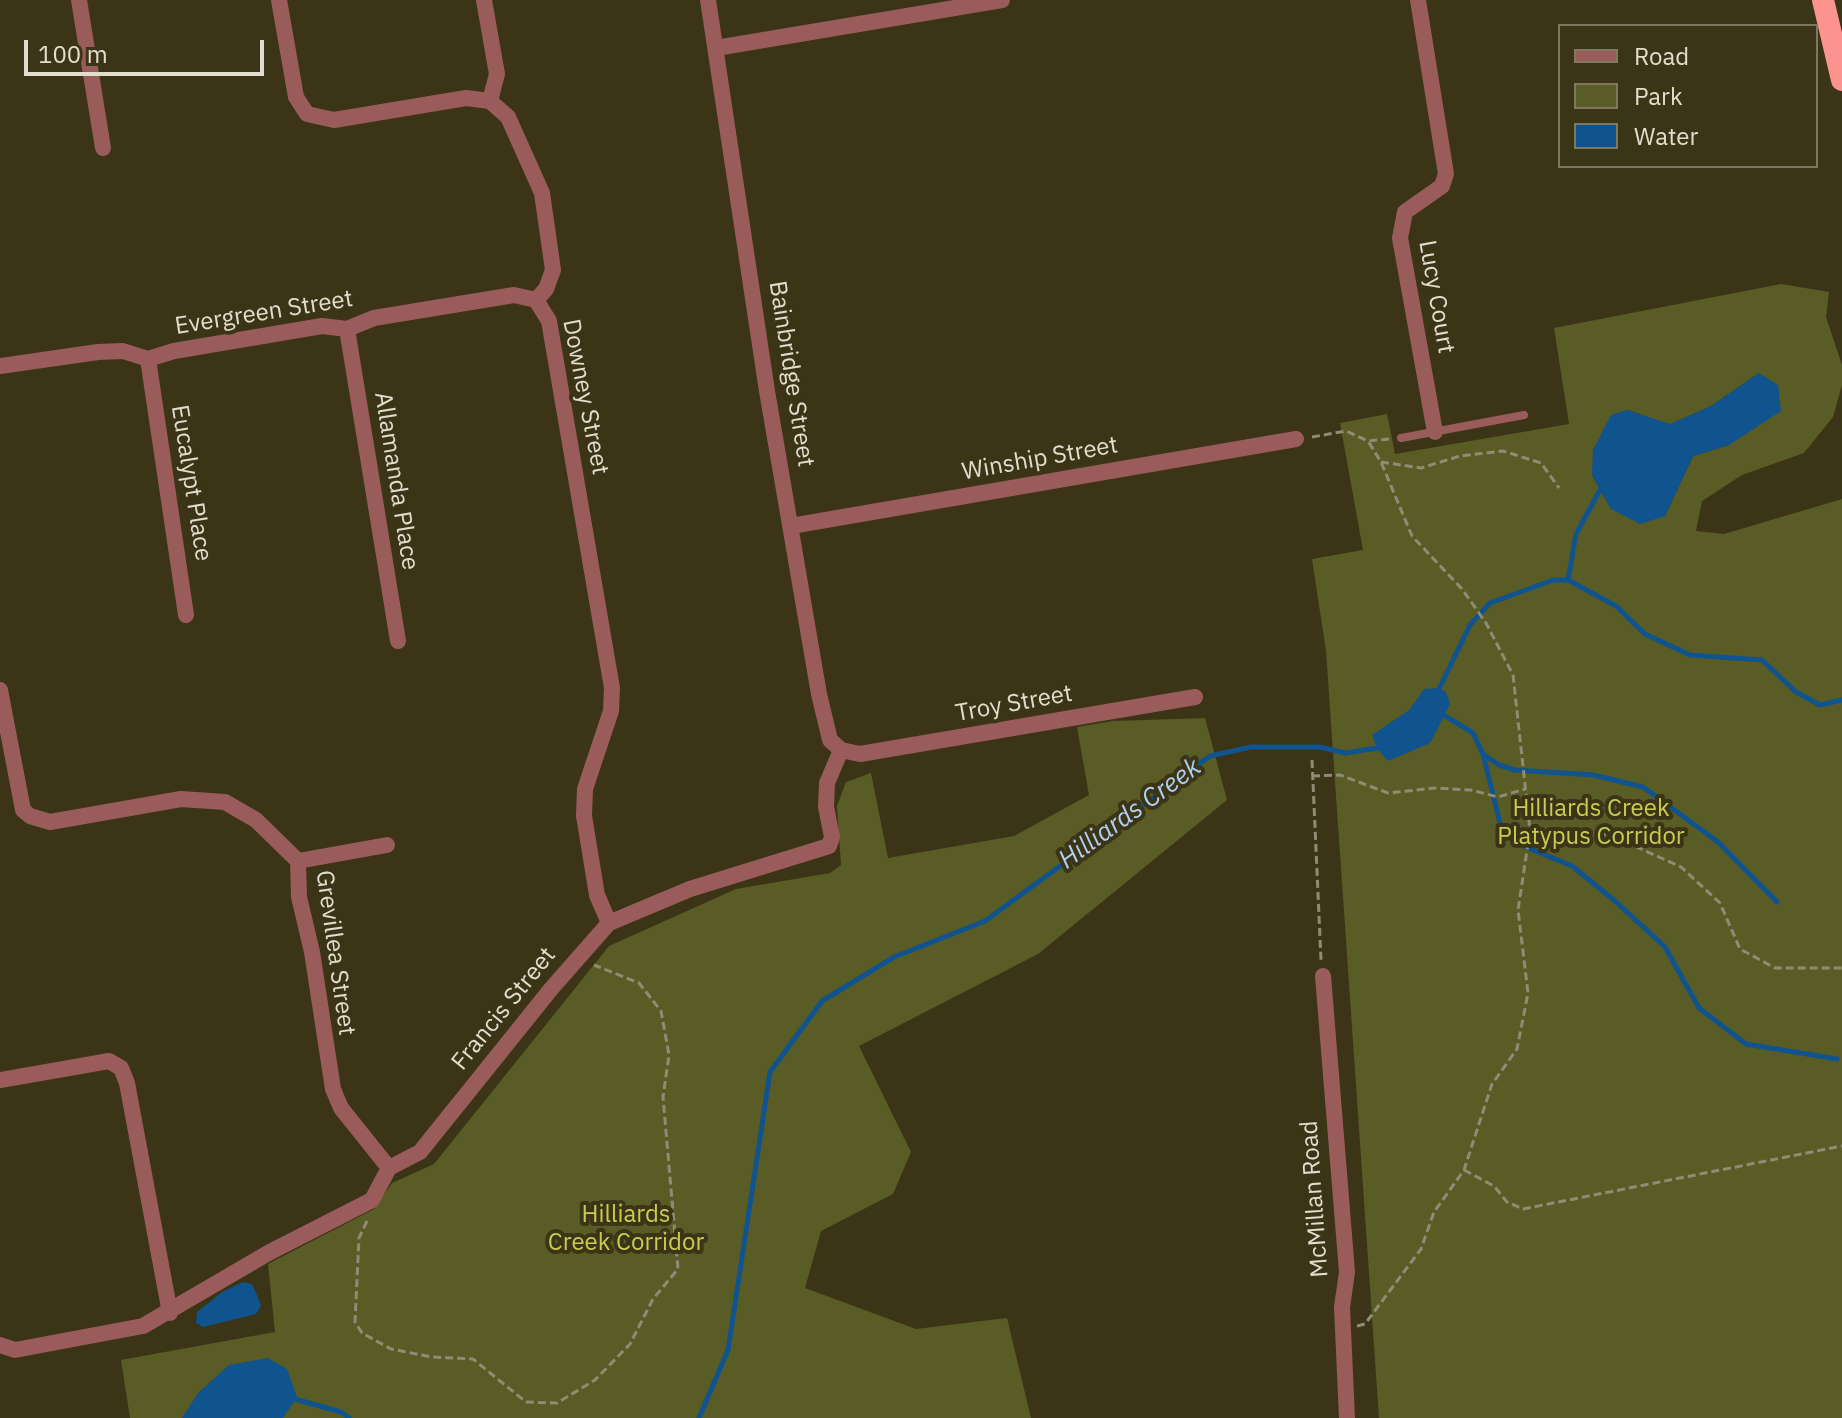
<!DOCTYPE html>
<html>
<head>
<meta charset="utf-8">
<style>
	body { margin:0 }
	#map { position:relative; width:1842px; height:1418px; overflow:hidden; background:#3b3417; font-family:"IBM Plex Sans",sans-serif }
	canvas { display:block }
	.legend { position:absolute; left:1558px; top:24px; width:260px; height:144px; box-sizing:border-box; background:#3b3417; border:2px solid #7d7860; margin:0; padding:10px 14px; list-style:none; font-size:24px; color:#e1decd }
	.legend li { display:flex; align-items:center; gap:16px; height:40px }
	.legend b { width:40px; border:2px solid #7d7860 }
	.scale { position:absolute; left:24px; top:40px; width:240px; height:36px; box-sizing:border-box; border:4px solid #e1decd; border-top:0; padding-left:10px; font-size:24px; line-height:28px; white-space:nowrap; color:#e1decd; -webkit-text-stroke:6px #3b3417; paint-order:stroke }
</style>
</head>
<body>
<div id="map">
<canvas width="1842" height="1418"></canvas>
<ul class="legend">
<li><b style="height:10px;background:#995c5a"></b>Road</li>
<li><b style="height:22px;background:#5a5c25"></b>Park</li>
<li><b style="height:22px;background:#0f538f"></b>Water</li>
</ul>
<div class="scale">100 m</div>
</div>
<script>
const c = document.querySelector('canvas').getContext('2d');
c.lineJoin = 'round';
function fillPath(path, color) { c.fillStyle = color; c.fill(path, 'evenodd'); }
const shape = rows => new Path2D(rows.map(r => 'M' + r).join(''));
function strokePath(path, color, width, dash) { c.strokeStyle = color; c.lineWidth = width; c.lineCap = dash ? 'butt' : 'round'; c.setLineDash(dash || []); c.stroke(path); }
function write(font, color, halo, rows, align = 'center') {
  c.font = font + ' "IBM Plex Sans",sans-serif'; c.lineWidth = 8; c.setLineDash([]); c.textBaseline = 'middle'; c.strokeStyle = halo; c.fillStyle = color; for (const [text, x, y, turn = 0] of rows) {
    c.save(); c.translate(x, y); c.rotate((+turn || 0) * Math.PI / 180); c.textAlign = isNaN(turn) ? turn : align; if (halo) c.strokeText(text, 0, 0); c.fillText(text, 0, 0); c.restore();
  }
}
fillPath(shape([
	[1781,284,1829,292,1826,317,1842,365,1842,385,1833,417,1804,453,1742,475,1702,501,1696,531,1724,534,1842,499,1842,1418,1379,1418,1326,651,1312,559,1363,550,1340,423,1387,414,1395,454,1569,424,1554,328],
	[1759,373,1729,445,1693,456,1665,516,1611,509,1592,475,1628,410,1670,425,1711,406],
	[1205,718,1227,800,1038,954,859,1046,911,1152,893,1194,821,1231,805,1288,916,1329,1007,1318,1031,1418,130,1418,121,1360,275,1332,268,1264,374,1209,392,1183,434,1164,609,946,736,889,830,873,841,865,837,806,846,782,871,773,888,858,1014,836,1089,795,1077,727,1113,721]
]), '#5a5c25');
fillPath(shape([
	[1759,373,1778,385,1781,411,1729,445,1693,456,1665,516,1640,524,1611,509,1592,475,1593,450,1611,415,1627,410,1670,424,1711,406],
	[1439,688,1446,692,1450,704,1430,743,1388,761,1378,750,1372,735,1409,710,1424,689],
	[243,1282,252,1284,257,1295,261,1306,256,1314,203,1327,196,1323,197,1312,222,1292],
	[268,1358,287,1369,297,1397,283,1418,182,1418,198,1393,229,1365]
]), '#0f538f');
strokePath(shape([
	[1568,580,1576,534,1600,490],
	[1438,691,1470,625,1490,603,1553,580,1568,580,1616,606,1645,634,1690,655,1762,660,1796,692,1820,705,1842,700],
	[1442,714,1473,733,1483,754,1499,765,1515,770,1593,775,1643,787,1718,842,1777,902],
	[1483,754,1500,823,1508,835,1521,845,1572,866,1615,901,1665,947,1699,1008,1746,1044,1837,1059],
	[291,1398,341,1412,349,1418],
	[699,1418,728,1350,770,1072,822,1001,894,957,985,921,1210,756,1251,747,1320,747,1345,753,1383,747]
]), '#0f538f', 5);
strokePath(shape([
	[1312,437,1346,431,1368,441,1389,439],
	[1381,462,1421,468,1460,456,1503,451,1541,463,1559,488],
	[1312,760,1321,960],
	[1312,776,1340,775,1388,793,1435,788,1471,790,1498,797,1525,789],
	[1530,830,1608,834,1681,867,1720,903,1740,949,1775,968,1842,968],
	[1464,1170,1494,1186,1507,1202,1523,1209,1842,1146],
	[367,1221,359,1238,355,1322,362,1333,391,1349,432,1357,473,1359,526,1402,557,1403,595,1380,630,1344,653,1299,678,1269,663,1097,669,1055,661,1011,639,983,594,965],
	[1357,1326,1365,1324,1421,1249,1434,1212,1464,1170,1492,1084,1517,1049,1528,993,1518,910,1530,830,1513,675,1486,623,1462,589,1412,536,1381,462,1368,441]
]), '#908b74', 3, [8, 4]);
strokePath(shape([
	[1401,438,1524,415]
]), '#995c5a', 8);
strokePath(shape([
	[79,0,103,148],
	[279,0,296,97,307,114,334,120,466,98,490,101,508,117,542,193,553,270,546,289,536,300,549,321,612,688,611,711,585,789,584,816,597,895,609,923],
	[484,0,497,74,490,101],
	[708,0,767,391,819,694,830,740,841,750,860,754,1195,697],
	[1418,0,1446,174,1442,186,1405,212,1400,238,1435,432],
	[716,48,1002,0],
	[347,329,398,641],
	[148,359,186,615],
	[0,366,98,352,123,351,148,359,174,351,322,326,347,329,374,318,514,295,536,300],
	[791,526,1296,439],
	[0,690,23,810,30,816,50,822,181,799,225,802,256,820,298,861,299,897,312,952,333,1089,341,1108,389,1168],
	[298,861,387,845],
	[1323,976,1347,1272,1342,1307,1347,1418],
	[0,1080,109,1061,121,1068,127,1083,170,1313],
	[0,1345,15,1350,143,1326,270,1252,372,1200,389,1168,420,1152,551,989,609,923,690,889,829,846,832,837,826,807,827,783,841,750]
]), '#995c5a', 16);
strokePath(shape([
	[1823,0,1842,80]
]), '#fd938f', 22);
write('24px', '#e1decd', '#3b3417', [
	["Lucy Court",1436,297,80],
	["Evergreen Street",264,313,-9],
	["Bainbridge Street",791,374,81],
	["Downey Street",585,397,79],
	["Winship Street",1040,459,-10],
	["Allamanda Place",396,481,81],
	["Eucalypt Place",191,483,81],
	["Troy Street",1014,704,-10],
	["Grevillea Street",335,953,82],
	["Francis Street",504,1009,-51],
	["McMillan Road",1315,1199,-94]
]);
write('24px', '#c8cd50', '#3b3417', [
	["Hilliards Creek",1591,809],
	["Platypus Corridor",1591,837],
	["Hilliards",626,1215],
	["Creek Corridor",626,1243]
]);
write('italic 26px', '#b0cff1', '#3b3417', [
	["Hilliards Creek",1130,814,-36]
]);
</script>
</body>
</html>
